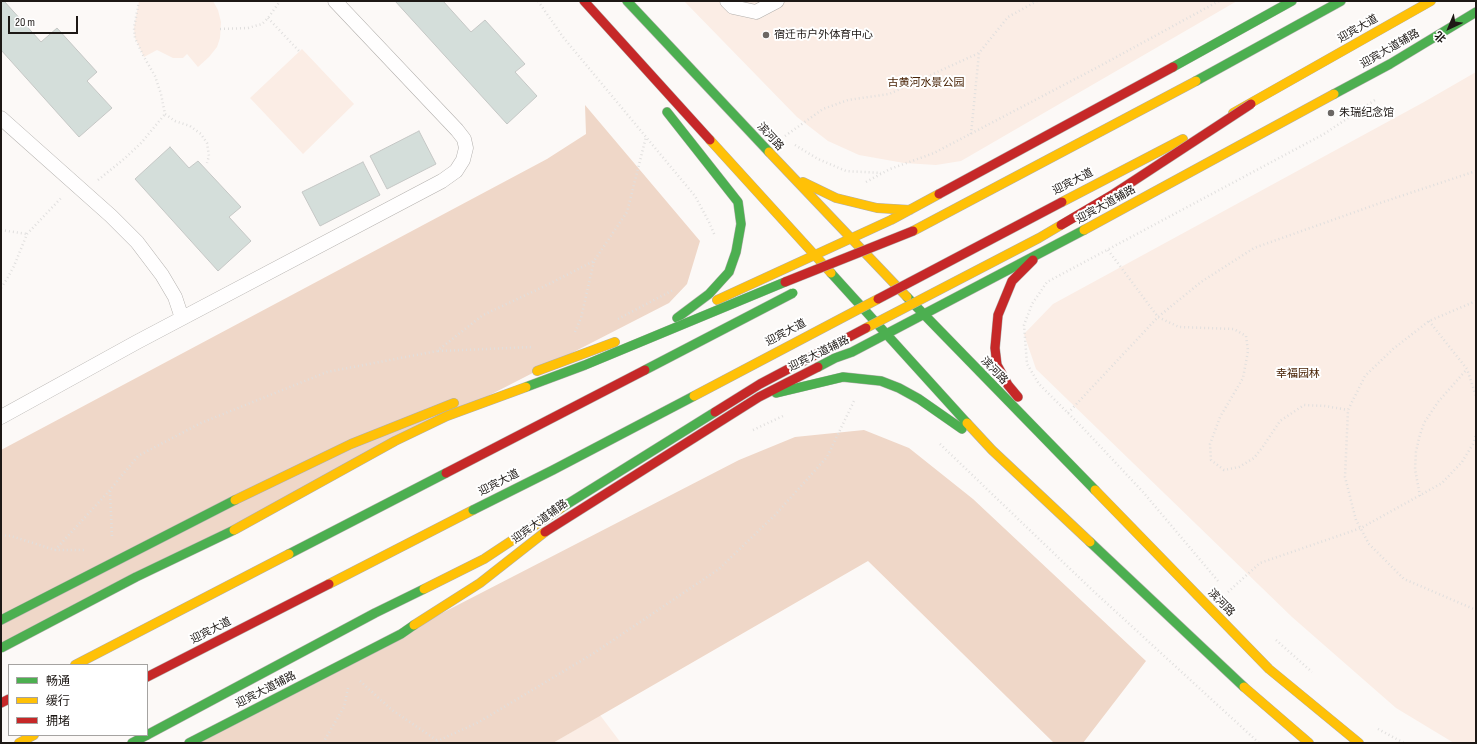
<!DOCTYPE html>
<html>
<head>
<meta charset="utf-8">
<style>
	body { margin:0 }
	#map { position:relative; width:1477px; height:744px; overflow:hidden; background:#fcf9f7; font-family:"Sofia Sans Condensed","Noto Sans SC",sans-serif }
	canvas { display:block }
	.frame { position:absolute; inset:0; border:2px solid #1d1815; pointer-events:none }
	.legend { position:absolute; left:8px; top:664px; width:140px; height:72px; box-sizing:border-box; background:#fff; border:1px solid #a5a3a1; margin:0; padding:5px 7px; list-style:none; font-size:12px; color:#1d1815 }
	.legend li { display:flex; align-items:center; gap:8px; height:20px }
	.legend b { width:20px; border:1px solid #a5a3a1 }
	.north { position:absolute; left:1429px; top:8px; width:40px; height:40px; -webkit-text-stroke:3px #fff; paint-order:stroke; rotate:224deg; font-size:11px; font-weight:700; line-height:16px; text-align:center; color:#1d1815 }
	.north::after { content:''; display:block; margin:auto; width:14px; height:18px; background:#1d1815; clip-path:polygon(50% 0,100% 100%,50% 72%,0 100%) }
	.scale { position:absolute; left:8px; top:16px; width:70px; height:18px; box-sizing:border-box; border:2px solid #1d1815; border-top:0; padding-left:5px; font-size:12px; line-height:14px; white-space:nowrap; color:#1d1815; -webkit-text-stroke:3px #fff; paint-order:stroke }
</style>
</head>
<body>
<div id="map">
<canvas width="1477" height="744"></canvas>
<div class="frame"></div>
<ul class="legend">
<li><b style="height:5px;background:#4caf50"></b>畅通</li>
<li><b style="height:5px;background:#ffc107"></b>缓行</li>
<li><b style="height:5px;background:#c62828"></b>拥堵</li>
</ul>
<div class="north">北</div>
<div class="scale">20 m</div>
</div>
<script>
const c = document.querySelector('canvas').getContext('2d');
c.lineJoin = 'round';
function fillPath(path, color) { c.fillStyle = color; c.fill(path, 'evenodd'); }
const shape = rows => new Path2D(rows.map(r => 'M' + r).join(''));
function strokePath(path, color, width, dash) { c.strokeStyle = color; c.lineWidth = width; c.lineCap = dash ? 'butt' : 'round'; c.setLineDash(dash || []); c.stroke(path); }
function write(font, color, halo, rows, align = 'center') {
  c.font = font + ' "Sofia Sans Condensed","Noto Sans SC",sans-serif'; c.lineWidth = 4; c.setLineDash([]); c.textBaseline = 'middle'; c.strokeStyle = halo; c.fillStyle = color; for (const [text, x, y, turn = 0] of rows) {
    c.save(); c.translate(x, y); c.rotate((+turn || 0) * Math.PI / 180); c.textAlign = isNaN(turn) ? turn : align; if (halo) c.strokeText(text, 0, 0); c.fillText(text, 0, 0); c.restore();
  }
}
fillPath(shape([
	[139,1,213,1,218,10,221,22,220,38,217,47,209,57,198,67,187,54,183,58,173,58,157,50,144,57,135,38,134,28],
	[684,1,1237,1,961,161,936,165,904,163,859,155,828,141,797,117],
	[302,49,354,104,303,154,250,98],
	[1476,72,1476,743,1454,743,1396,708,1292,617,1036,369,1024,334,1053,304,1424,102],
	[600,715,621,743,553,743]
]), '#fbede5');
fillPath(shape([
	[585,105,700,241,687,284,669,303,1,646,1,450,547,159,586,134],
	[864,430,909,448,973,499,1146,661,1083,743,1054,743,868,561,553,743,190,743,739,460,795,437]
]), '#efd7c8');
const building = shape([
	[1,1,4,1,41,42,57,28,97,72,87,81,112,108,79,137,1,50,1,1],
	[395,1,443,1,471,32,485,20,525,64,515,72,537,96,507,124,395,1],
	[419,131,436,164,387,189,370,156,419,131],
	[170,147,189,168,198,161,241,207,229,217,251,241,218,271,135,179,170,147],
	[363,162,380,195,320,226,302,192,363,162]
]);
fillPath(building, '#d4deda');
strokePath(building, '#c5c7c5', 1);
const lane = shape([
	[727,1,733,7,756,12,777,1],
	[1,118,111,216,137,242,162,275,175,297,182,318],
	[1,417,137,342,442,181,456,171,463,160,466,148,464,139,457,130,335,1]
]);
const fast = shape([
	[627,1,769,152],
	[1173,67,1292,1],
	[1196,81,1341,1],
	[1334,94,1390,64,1476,12],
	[667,112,738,202,741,224,736,252,729,272,709,294,677,318],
	[831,273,967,423],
	[907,297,1095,490],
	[818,367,835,358,852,352,1084,230],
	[776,393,843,377,881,381,899,388,919,399,962,429],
	[1090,542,1244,687],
	[289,554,446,473],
	[1,620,235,500],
	[132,743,147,735],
	[189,743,401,634,414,625]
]);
const slow = shape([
	[1233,113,1431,1],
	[710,140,831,273],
	[769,152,907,297],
	[803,182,836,198,877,208,910,210],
	[1062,202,1183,139],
	[1084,230,1334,94],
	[913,231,1196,81],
	[717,300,891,220,939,194],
	[537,371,615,342],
	[967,423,992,450,1090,542],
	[1095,490,1269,669,1359,743],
	[235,500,351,444,454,403],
	[329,584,473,510],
	[414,625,480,583,545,532],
	[75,665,289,554],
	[1244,687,1309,743],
	[19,743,34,735]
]);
const jam = shape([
	[584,1,710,140],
	[939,194,1173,67],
	[1018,397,1008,385,997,365,995,348,998,315,1012,281,1033,260],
	[545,532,759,397,818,367],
	[147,677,329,584],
	[1,703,9,699]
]);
strokePath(lane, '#b2afac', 15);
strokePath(fast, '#b2afac', 10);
strokePath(slow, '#b2afac', 10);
strokePath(jam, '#b2afac', 10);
strokePath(shape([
	[139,1,134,28,135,38,144,57,155,76,161,94,165,114,175,121,190,126,201,134,207,143,209,156,207,163],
	[538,1,563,37,695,196,709,222,715,236],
	[268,18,299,51],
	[220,29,248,28,262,24,268,18,280,1],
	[971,134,979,53,1008,17,1037,1],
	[785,136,823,109,848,100,889,94,979,53],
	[795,145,818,159,846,171,881,173],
	[98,180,124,159,142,142,165,114],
	[866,182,890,169,934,153,1098,67,1219,1],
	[1,230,27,234],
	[1108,250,1158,317,1179,327,1234,329,1246,336,1248,351,1243,378,1220,417,1210,444,1211,460,1224,470,1239,467,1254,458,1262,448,1280,421,1304,405,1325,406,1348,410],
	[1,288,7,279,14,266,27,234,62,197],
	[1476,301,1429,321,1393,349,1365,376,1348,410,1345,477,1356,520,1369,544,1404,579,1476,610],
	[618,319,673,290],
	[1429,321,1467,369,1476,396],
	[575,332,581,318,594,261],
	[438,351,533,347],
	[1068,413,1158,317,1201,282,1254,248,1383,202,1476,171],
	[753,430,783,416],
	[940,444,1089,587,1259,743],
	[110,491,112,537],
	[1420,496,1415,469,1416,452,1419,438,1424,423,1438,402,1467,369],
	[1,535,11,536,55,550,84,550],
	[55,550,110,490,138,456,201,423,327,372,437,351,483,315,543,287,594,261,627,212,646,137],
	[1218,581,1143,492,1083,428,1039,384,1027,364,1024,325,1032,304,1047,282,1324,134,1375,100],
	[1228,592,1260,563,1361,528,1442,483,1462,462,1473,444,1476,434],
	[1276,640,1312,672],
	[360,681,392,710,438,741],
	[1378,729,1404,743],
	[323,743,344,707,348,688],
	[433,743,479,722,594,653,719,569,776,514,827,457,854,401]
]), '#e0dfde', 2.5, [1, 3]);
strokePath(lane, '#fffefe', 14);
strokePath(fast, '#4caf50', 9);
strokePath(slow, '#ffc107', 9);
strokePath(jam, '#c62828', 9);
const fastBridge = shape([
	[645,370,793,293],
	[526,387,585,365,785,282],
	[561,508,715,412],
	[473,510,553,470,694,396],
	[1,648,136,577,234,530],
	[147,735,375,613,424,589]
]);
const slowBridge = shape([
	[866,328,1039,238,1061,225],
	[694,396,878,299],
	[234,530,395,441,447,416,526,387],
	[424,589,484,559,561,508]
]);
const jamBridge = shape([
	[1061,225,1112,195,1251,104],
	[785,282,913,231],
	[878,299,1062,202],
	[715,412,760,384,866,328],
	[446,473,645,370]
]);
strokePath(fastBridge, '#b2afac', 10, []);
strokePath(slowBridge, '#b2afac', 10, []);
strokePath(jamBridge, '#b2afac', 10, []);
strokePath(fastBridge, '#4caf50', 9);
strokePath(slowBridge, '#ffc107', 9);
strokePath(jamBridge, '#c62828', 9);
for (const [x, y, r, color] of [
	[766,35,4,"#6b6764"],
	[1331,113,4,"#6b6764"]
]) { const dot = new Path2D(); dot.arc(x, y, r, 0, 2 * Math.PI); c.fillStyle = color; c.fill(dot); strokePath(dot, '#fff', 1.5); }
write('11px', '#1d1815', '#fff', [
	["迎宾大道",1358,29,-30],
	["迎宾大道辅路",1390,49,-30],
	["滨河路",770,137,47],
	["迎宾大道",1073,182,-27],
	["迎宾大道辅路",1106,205,-29],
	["迎宾大道",786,333,-28],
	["迎宾大道辅路",819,354,-26],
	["滨河路",994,371,46],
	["迎宾大道",499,483,-27],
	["迎宾大道辅路",540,522,-36],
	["滨河路",1221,603,46],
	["迎宾大道",211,631,-27],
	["迎宾大道辅路",266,690,-27]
]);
write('11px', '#1d1815', '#fff', [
	["宿迁市户外体育中心",774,35],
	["朱瑞纪念馆",1339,113]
], 'left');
write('11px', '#482204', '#fff', [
	["古黄河水景公园",926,83],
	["幸福园林",1298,374]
]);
</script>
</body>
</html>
